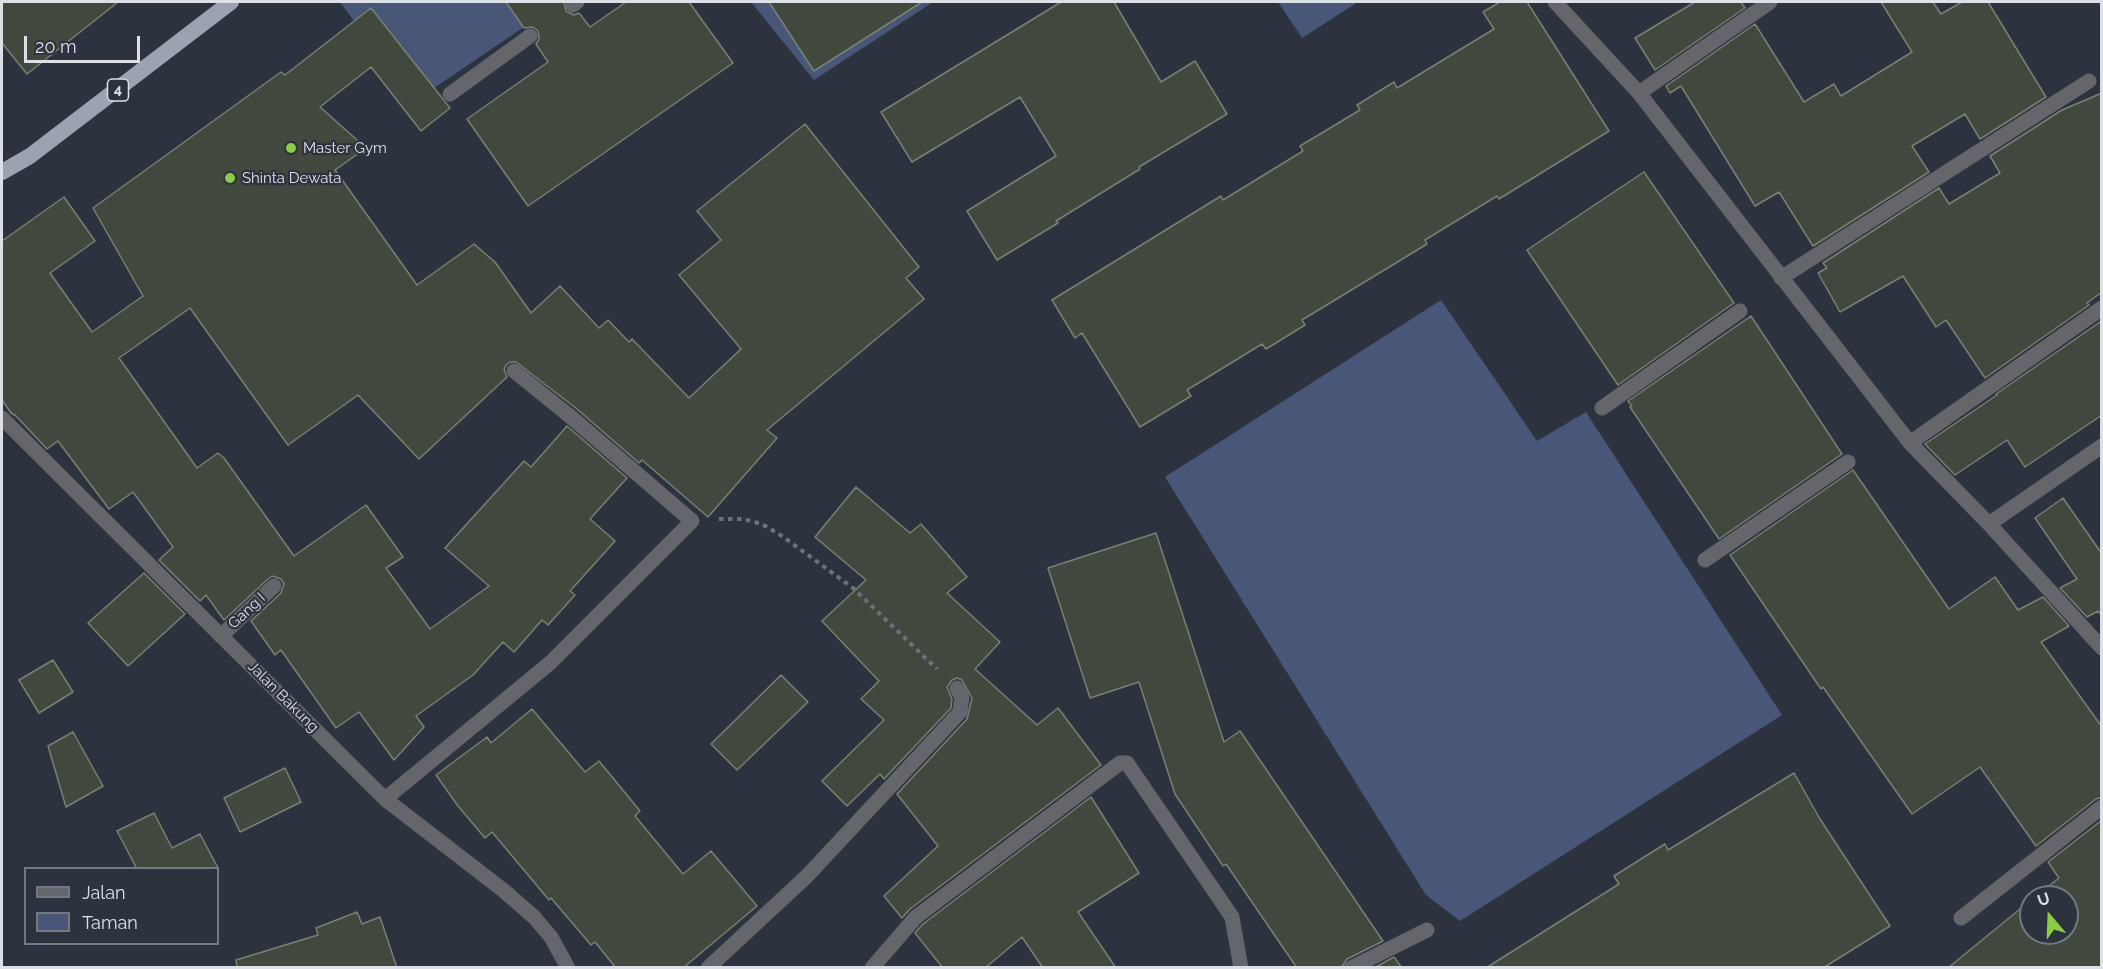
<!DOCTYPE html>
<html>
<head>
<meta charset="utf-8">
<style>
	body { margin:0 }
	#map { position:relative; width:2103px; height:969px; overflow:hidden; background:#2d333e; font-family:Raleway,sans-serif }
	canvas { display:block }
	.frame { position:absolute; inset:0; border:3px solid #dde0e7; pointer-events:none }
	.legend { position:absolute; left:24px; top:867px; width:195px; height:78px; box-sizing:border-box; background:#2d333e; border:2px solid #737882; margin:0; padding:8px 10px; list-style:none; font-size:18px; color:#dde0e7 }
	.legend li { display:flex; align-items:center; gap:12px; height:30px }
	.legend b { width:30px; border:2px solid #737882 }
	.north { position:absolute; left:2019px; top:885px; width:60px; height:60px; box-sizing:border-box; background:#2d333e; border:2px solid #737882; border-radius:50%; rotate:341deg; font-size:16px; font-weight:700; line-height:24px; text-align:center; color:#dde0e7 }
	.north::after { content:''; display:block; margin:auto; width:21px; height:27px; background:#8bce46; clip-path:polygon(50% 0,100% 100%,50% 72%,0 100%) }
	.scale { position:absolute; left:24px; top:36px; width:116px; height:27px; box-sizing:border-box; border:3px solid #dde0e7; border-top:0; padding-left:8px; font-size:18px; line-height:21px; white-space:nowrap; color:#dde0e7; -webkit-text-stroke:4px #2d333e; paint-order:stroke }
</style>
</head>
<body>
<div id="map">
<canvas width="2103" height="969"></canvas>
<div class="frame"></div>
<ul class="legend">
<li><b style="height:8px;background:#64666c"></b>Jalan</li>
<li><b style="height:16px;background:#485778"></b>Taman</li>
</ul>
<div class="north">U</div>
<div class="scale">20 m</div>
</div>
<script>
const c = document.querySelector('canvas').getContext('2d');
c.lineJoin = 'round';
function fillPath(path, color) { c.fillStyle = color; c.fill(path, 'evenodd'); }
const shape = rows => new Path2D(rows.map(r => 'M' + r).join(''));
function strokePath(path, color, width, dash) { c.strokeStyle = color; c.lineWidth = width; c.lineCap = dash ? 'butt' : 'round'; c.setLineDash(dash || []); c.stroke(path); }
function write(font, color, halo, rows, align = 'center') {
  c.font = font + ' Raleway,sans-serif'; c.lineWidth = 4.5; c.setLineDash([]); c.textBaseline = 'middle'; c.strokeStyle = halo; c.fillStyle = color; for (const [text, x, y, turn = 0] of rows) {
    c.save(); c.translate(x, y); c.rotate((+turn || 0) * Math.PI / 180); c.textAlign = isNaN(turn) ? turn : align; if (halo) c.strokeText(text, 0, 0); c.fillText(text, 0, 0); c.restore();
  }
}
fillPath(shape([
	[340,2,561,2,434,88,371,8,354,21],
	[751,2,933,2,814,80],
	[1278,2,1358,2,1302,38],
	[1441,300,1537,441,1586,412,1782,715,1460,921,1426,895,1165,477]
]), '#485778');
const building = shape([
	[2,2,118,2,27,74,2,43,2,2],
	[506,2,564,2,566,11,574,15,579,13,590,27,626,2,689,2,733,63,528,206,467,119,548,62,536,44,539,39,538,31,533,27,524,28,506,2],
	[769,2,922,2,814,71,769,2],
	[1061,2,1114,2,1161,82,1195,61,1227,114,1139,167,1140,169,1056,221,1058,223,997,260,967,211,1056,156,1020,97,912,162,881,112,1061,2],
	[1500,2,1527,2,1609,131,1499,199,1497,196,1425,240,1427,244,1302,320,1305,325,1266,349,1262,344,1187,390,1191,396,1140,427,1082,333,1075,338,1052,300,1221,196,1223,200,1303,151,1300,146,1360,110,1357,105,1394,82,1397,88,1494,29,1483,12,1500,2],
	[1695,2,1741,2,1745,8,1655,70,1635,38,1695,2],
	[1881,2,1933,2,1941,14,1962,2,1988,2,2046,97,1980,139,1965,114,1912,146,1929,172,1813,246,1779,192,1755,206,1681,86,1670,93,1666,86,1755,24,1804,102,1834,84,1841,96,1912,52,1881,2],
	[371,8,450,108,421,131,371,67,320,107,366,148,335,170,417,285,474,244,495,262,531,313,560,286,599,328,608,320,629,342,632,339,689,398,741,349,679,275,721,240,697,211,805,124,919,267,906,278,924,299,767,430,777,438,708,517,642,460,639,463,577,409,516,362,510,362,506,365,504,370,507,377,419,459,358,395,288,445,190,308,119,358,197,468,218,453,224,458,294,556,366,505,403,557,386,568,430,629,489,586,445,548,524,461,531,467,567,426,627,478,590,519,615,541,570,591,575,595,548,625,542,620,514,652,503,642,473,675,416,716,424,727,394,760,359,712,336,728,281,650,275,655,251,621,281,593,284,584,281,579,272,576,268,579,224,620,206,595,200,601,159,560,173,547,133,492,109,509,58,441,47,449,16,416,11,413,2,400,2,241,64,197,95,241,50,273,92,332,143,296,93,208,281,72,285,75,371,8],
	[2102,93,2102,292,2087,303,2089,305,1985,378,1946,320,1936,327,1903,276,1840,312,1818,273,1827,268,1823,263,1939,188,1949,204,2000,173,1990,156,2062,110,2102,93],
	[1644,172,1734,303,1618,385,1527,250,1644,172],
	[1751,316,1842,454,1719,539,1630,407,1632,406,1628,401,1751,316],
	[2100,322,2102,324,2102,415,2025,467,2007,440,1955,475,1925,444,1997,395,1996,394,2100,322],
	[1853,470,1949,609,1995,577,2018,610,2043,597,2069,626,2041,642,2102,727,2102,797,2096,799,2036,846,1980,767,1912,814,1823,687,1821,689,1730,555,1853,470],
	[856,487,910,533,921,524,967,577,947,593,1000,642,975,669,1037,725,1058,708,1101,765,910,909,902,918,884,896,938,846,897,794,967,719,972,698,962,680,957,678,952,680,947,687,952,699,951,708,884,779,880,774,847,806,822,781,884,720,861,699,879,681,822,621,866,580,815,537,856,487],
	[2063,498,2102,554,2102,616,2098,611,2087,617,2060,588,2077,579,2035,518,2063,498],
	[1156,533,1224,742,1240,731,1383,941,1347,959,1341,968,1297,968,1226,864,1223,866,1175,794,1139,682,1090,698,1048,568,1156,533],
	[144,573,185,614,128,666,88,623,144,573],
	[53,660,73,692,39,713,19,680,53,660],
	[781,675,808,702,737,770,711,744,781,675],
	[532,709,585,772,599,761,640,811,635,816,683,874,711,851,757,906,683,968,616,968,595,942,591,945,551,898,549,900,492,832,485,838,458,806,436,775,487,737,491,743,532,709],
	[73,732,103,786,66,807,48,746,73,732],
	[285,768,301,802,240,832,224,798,285,768],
	[1794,773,1820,819,1890,926,1823,968,1486,968,1619,884,1614,876,1665,844,1668,850,1794,773],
	[1091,797,1139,873,1078,912,1116,968,1043,968,1022,937,985,968,943,968,915,933,923,924,1091,797],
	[154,813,172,848,200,834,218,868,132,868,136,867,117,831,154,813],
	[2102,820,2102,968,1948,968,2031,900,2031,933,2067,933,2067,897,2035,897,2059,878,2048,862,2102,820],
	[357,912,362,924,380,917,397,968,237,968,236,960,318,935,316,928,357,912],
	[1394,957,1402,968,1374,968,1394,957]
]);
fillPath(building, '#41483d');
strokePath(building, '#798074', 1.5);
strokePath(shape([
	[719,519,743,519,762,524,782,536,853,588,937,669]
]), '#6c717b', 4, [4.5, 4.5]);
strokePath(shape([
	[573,5,577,2],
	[450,94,530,36],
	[1602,408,1740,311],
	[1705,560,1848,462],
	[221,636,274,586],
	[1961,918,2102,807],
	[1351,968,1427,930]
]), '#64666c', 15);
strokePath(shape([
	[1555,2,1639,93,1910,443,1989,524,2102,648],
	[1639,93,1770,2],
	[1781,278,2089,81],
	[2,418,385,799,503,890,534,917,551,937,568,968],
	[1910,443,2102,308],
	[1989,524,2102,446],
	[385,799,550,663,692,521,571,417,514,371],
	[708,968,807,876,960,712,962,697,957,688],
	[872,968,916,917,1120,763,1127,763,1232,917,1241,968]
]), '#64666c', 15);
strokePath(shape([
	[2,172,30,156,231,2]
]), '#9ca2af', 16);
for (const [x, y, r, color] of [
	[291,148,6,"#8bce46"],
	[230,178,6,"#8bce46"]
]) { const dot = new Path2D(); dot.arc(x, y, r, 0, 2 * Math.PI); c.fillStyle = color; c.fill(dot); strokePath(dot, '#2d333e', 2); }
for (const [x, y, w] of [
	[118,90,21]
]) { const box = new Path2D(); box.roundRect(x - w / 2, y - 11, w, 22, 4.5); c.fillStyle = '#2d333e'; c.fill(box); strokePath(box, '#dde0e7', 1.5); }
write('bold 14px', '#dde0e7', null, [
	["4",118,90]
]);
write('15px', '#dde0e7', '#2d333e', [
	["Master Gym",303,148],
	["Shinta Dewata",242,178]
], 'left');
write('15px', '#dde0e7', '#2d333e', [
	["Gang I",247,611,-43],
	["Jalan Bakung",283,697,45]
]);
</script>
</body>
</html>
